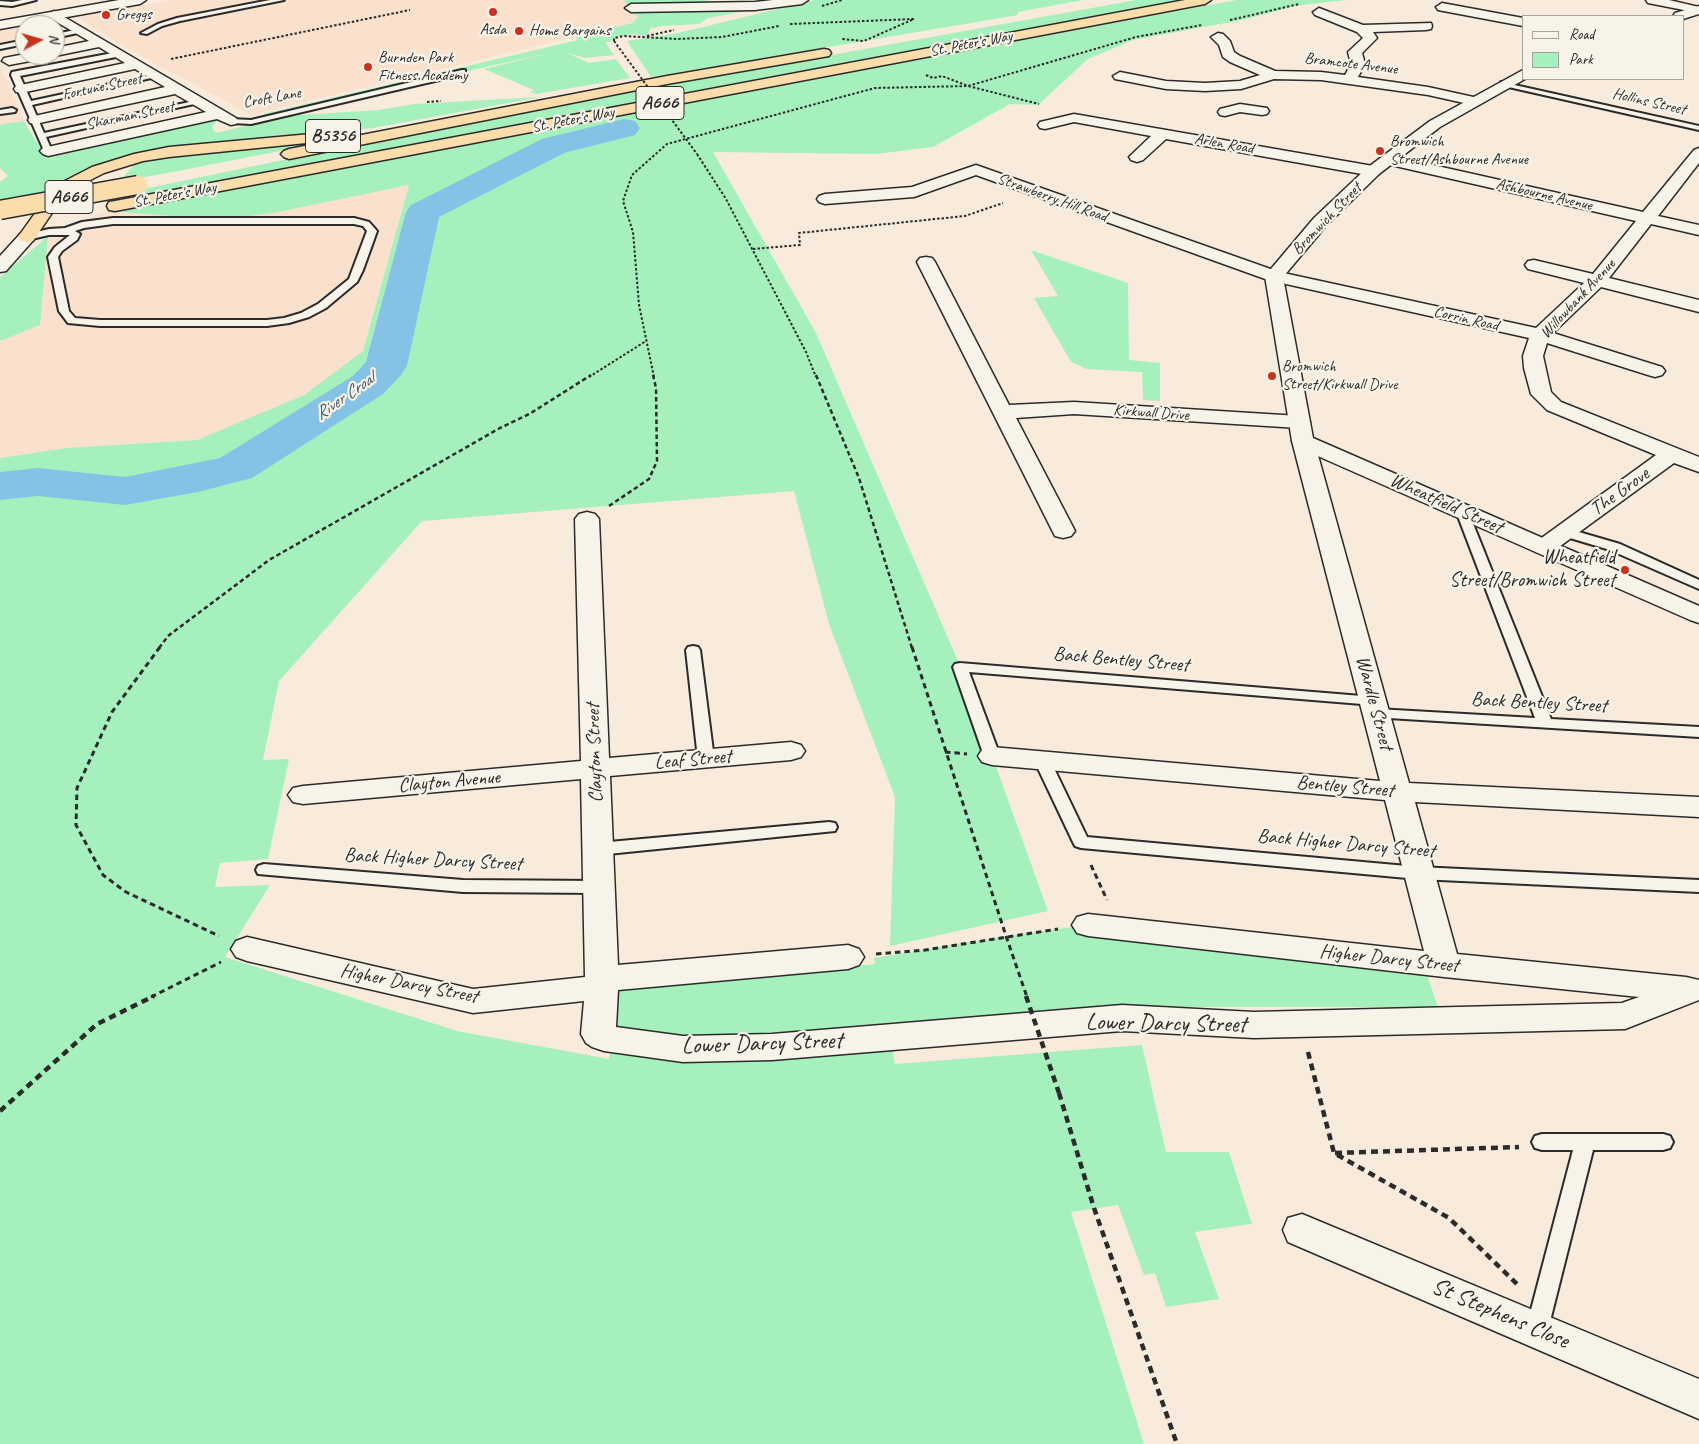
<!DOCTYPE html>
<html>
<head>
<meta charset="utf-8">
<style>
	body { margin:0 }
	#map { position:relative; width:1699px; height:1444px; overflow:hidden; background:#f8ebdc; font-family:Caveat,sans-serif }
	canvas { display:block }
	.legend { position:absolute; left:1522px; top:15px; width:162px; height:65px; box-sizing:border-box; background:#f7f3e8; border:1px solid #a5a39c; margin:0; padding:6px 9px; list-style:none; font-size:15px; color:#2b2b2b }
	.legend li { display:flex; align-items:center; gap:10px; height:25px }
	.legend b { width:25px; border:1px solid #a5a39c }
	.north { position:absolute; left:15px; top:15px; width:50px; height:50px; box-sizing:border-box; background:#f7f3e8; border:1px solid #a5a39c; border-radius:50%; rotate:84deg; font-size:14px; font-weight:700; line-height:20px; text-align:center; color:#2b2b2b }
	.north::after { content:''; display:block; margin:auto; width:18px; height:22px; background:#c8321e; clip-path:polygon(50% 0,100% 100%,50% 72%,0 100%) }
</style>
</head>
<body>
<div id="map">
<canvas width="1699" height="1444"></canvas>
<ul class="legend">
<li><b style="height:6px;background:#f7f3e8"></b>Road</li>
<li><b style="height:14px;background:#a6f0be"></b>Park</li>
</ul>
<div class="north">N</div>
</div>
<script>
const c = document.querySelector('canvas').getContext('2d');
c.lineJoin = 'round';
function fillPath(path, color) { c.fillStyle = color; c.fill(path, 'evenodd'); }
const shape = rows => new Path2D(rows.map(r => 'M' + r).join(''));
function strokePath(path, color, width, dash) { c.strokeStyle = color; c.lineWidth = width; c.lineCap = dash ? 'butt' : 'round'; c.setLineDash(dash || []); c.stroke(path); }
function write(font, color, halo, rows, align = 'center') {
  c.font = font + ' Caveat,sans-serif'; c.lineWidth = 4.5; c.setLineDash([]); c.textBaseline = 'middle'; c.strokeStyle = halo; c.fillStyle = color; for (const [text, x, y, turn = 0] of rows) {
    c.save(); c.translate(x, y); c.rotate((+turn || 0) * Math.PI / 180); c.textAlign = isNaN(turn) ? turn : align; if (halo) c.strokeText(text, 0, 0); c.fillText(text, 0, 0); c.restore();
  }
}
fillPath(shape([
	[174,0,627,0,624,1,640,10,631,13,640,16,632,23,251,115,119,44,81,19,84,15],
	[25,27,25,44,0,49,0,31],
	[0,66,18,105,24,121,0,125],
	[409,184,363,351,304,395,197,440,66,448,0,458,0,341,40,325,48,236,106,211,196,218,273,213]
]), '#fae1ce');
fillPath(shape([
	[627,0,705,0,723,4,629,6,624,1],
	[815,0,1083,0,1018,12,1018,15,651,77,627,41,678,33],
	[1136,0,1184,0,668,96,660,86],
	[1237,0,1346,0,1294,6,1247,19,1133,40,1088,59,1038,105,1010,104,933,147,876,154,713,152,816,333,958,661,1048,911,890,946,895,797,829,624,794,491,422,521,279,681,263,760,289,759,268,859,220,863,215,887,270,885,225,957,457,1031,609,1059,617,988,875,964,874,958,1006,936,1088,925,1097,938,1425,969,1438,1007,1126,1007,888,1023,895,1064,1142,1045,1166,1152,1229,1152,1252,1224,1195,1232,1219,1299,1166,1307,1155,1273,1144,1275,1118,1205,1071,1212,1144,1444,0,1444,0,458,66,448,197,440,304,395,363,351,409,185,273,213,234,218,196,218,106,211,857,71,885,64],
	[762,8,708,18,699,24,662,26,651,28,646,36,633,34,615,37,610,42,605,42,614,55,585,58,567,53,589,63,616,59,630,78,536,94,530,92,534,90,484,69,553,52,267,116,263,114,578,40,575,37,632,23,639,16,629,13,640,10],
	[636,90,644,101,146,194,144,189,373,141],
	[541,97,373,128,275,139,185,146,144,152,116,159,73,177,48,196,0,205,0,182,8,176,0,168,0,125,4,124,24,121,46,158,211,121,217,121,212,127,216,133,286,116,378,110,415,104],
	[351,137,178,171,119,182,137,161,166,154,281,145],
	[48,236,40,325,0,341,0,277],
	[1031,250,1128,283,1129,360,1160,363,1160,401,1143,400,1142,372,1087,369,1071,362,1034,298,1058,296]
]), '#a6f0be');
fillPath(shape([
	[624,119,635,121,640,128,635,135,564,153,439,217,407,366,401,375,383,394,252,478,198,492,125,505,38,496,0,500,0,472,38,468,125,477,220,458,353,376,366,362,406,212,411,205,542,139,624,119]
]), '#86c2e6');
const lane = shape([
	[22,0,36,0,12,6,0,5,0,1,12,2,22,0],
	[270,0,284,0,180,21,162,26,147,34,141,33,158,24,177,18,270,0],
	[80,29,82,30,82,32,55,38,55,34,80,29],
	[25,40,25,44,0,49,0,45,25,40],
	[118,52,122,54,121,56,20,76,31,101,156,74,160,76,32,105,44,133,199,100,203,102,46,137,52,151,45,153,11,75,12,72,118,52],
	[462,70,465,70,465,74,251,124,231,123,227,121,231,119,251,120,462,70],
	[1501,82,1699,126,1699,130,1504,86,1501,86,1501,82],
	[12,108,16,110,15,112,0,114,0,110,12,108],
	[113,218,354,218,369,222,377,231,363,270,357,282,326,308,309,317,289,323,267,326,100,326,68,323,59,311,48,257,55,247,70,235,49,235,27,240,22,237,24,235,49,229,65,228,82,222,113,218],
	[113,224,354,224,363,226,367,231,349,279,318,304,301,313,284,318,267,320,100,320,75,318,69,311,58,257,62,251,77,240,80,234,75,231,84,228,113,224],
	[1462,507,1468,511,1551,719,1699,727,1699,737,1372,717,1370,714,1372,711,1377,709,1535,718,1456,511,1462,507],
	[1565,528,1620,544,1699,580,1699,589,1610,550,1560,535,1559,532,1560,529,1565,528],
	[693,646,698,647,700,650,714,759,711,762,706,764,701,762,698,759,686,650,688,647,693,646],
	[960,663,1374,697,1379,698,1381,701,1379,704,1374,705,969,672,1000,756,997,759,992,761,987,759,984,756,953,667,955,664,960,663],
	[1042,755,1047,757,1050,760,1087,837,1418,867,1699,880,1699,892,1418,879,1081,848,1075,846,1073,842,1034,760,1037,757,1042,755],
	[829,822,835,823,837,827,835,831,598,855,592,853,590,849,592,845,598,843,829,822],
	[264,864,463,880,600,881,606,883,608,887,606,891,600,893,463,892,258,874,256,870,258,866,264,864],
	[1542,1134,1663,1134,1670,1136,1673,1142,1670,1148,1663,1150,1593,1150,1548,1329,1545,1336,1537,1339,1529,1336,1526,1329,1573,1150,1542,1150,1535,1148,1532,1142,1535,1136,1542,1134]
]);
const street = shape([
	[773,0,808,0,802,4,755,10,631,12,625,8,631,4,755,2,773,0],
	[1646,0,1669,0,1699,7,1699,13,1648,3,1646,0],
	[1442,3,1523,18,1523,26,1438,10,1436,7,1442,3],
	[1319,8,1363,25,1431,23,1432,26,1431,29,1426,30,1373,32,1377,38,1362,53,1365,64,1358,77,1428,87,1478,98,1480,101,1478,104,1473,105,1428,95,1321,80,1274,79,1241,89,1205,91,1166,89,1115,79,1113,76,1120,72,1166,81,1205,83,1240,81,1260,75,1230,62,1223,57,1219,45,1211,37,1218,33,1223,34,1230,41,1234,52,1240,56,1275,71,1321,72,1345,75,1351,64,1348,52,1363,38,1357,32,1315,15,1313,12,1319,8],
	[54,11,236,118,238,121,236,124,231,125,217,119,48,156,43,154,40,151,43,148,206,112,175,94,35,124,30,123,28,120,30,117,165,87,135,69,21,93,16,92,14,89,16,86,125,63,99,47,55,56,51,55,55,55,55,48,89,41,50,18,48,15,54,11],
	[25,54,48,55,46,58,9,65,2,61,4,58,25,54],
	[1240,104,1267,108,1269,111,1267,114,1262,115,1240,112,1225,116,1220,115,1218,112,1220,109,1240,104],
	[1074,114,1373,166,1379,168,1381,171,1379,174,1373,176,1166,139,1143,160,1137,162,1131,160,1129,157,1151,136,1074,122,1045,129,1040,128,1038,125,1040,122,1074,114],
	[1699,148,1699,163,1658,216,1699,225,1699,235,1651,224,1609,278,1699,300,1699,312,1601,287,1553,333,1662,367,1665,371,1662,375,1655,377,1648,375,1547,343,1543,356,1551,392,1561,402,1699,457,1699,472,1674,463,1552,552,1544,554,1536,552,1532,547,1536,542,1656,455,1547,410,1531,394,1524,368,1523,356,1529,338,1268,280,976,175,914,197,825,204,819,202,817,199,819,196,825,194,912,187,976,165,1279,272,1536,328,1584,283,1528,269,1525,265,1528,261,1534,260,1593,274,1636,221,1382,163,1380,160,1382,157,1388,155,1643,212,1694,150,1699,148],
	[926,257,932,258,935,262,1009,405,1074,402,1299,416,1306,418,1310,422,1306,426,1299,428,1074,414,1016,418,1075,531,1071,536,1063,538,1055,536,917,262,920,258,926,257],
	[1303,435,1311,436,1314,441,1409,783,1699,797,1699,817,1415,802,1457,954,1686,977,1699,980,1699,1000,1625,1029,1254,1038,1122,1031,772,1060,683,1062,604,1051,592,1047,586,1043,581,1034,584,1001,473,1013,247,961,236,957,231,949,236,941,247,937,473,989,585,977,581,779,303,804,293,802,288,795,293,788,303,786,581,761,575,519,579,514,587,512,595,514,599,519,609,758,791,742,801,745,805,751,801,757,791,760,610,776,618,965,848,945,859,949,864,957,859,965,848,969,618,990,616,1027,683,1036,772,1034,1122,1005,1254,1012,1622,1003,1639,997,1444,977,1088,936,1077,933,1072,925,1077,917,1088,914,1424,951,1385,800,992,765,982,762,978,756,982,750,992,747,1380,781,1292,441,1295,436,1303,435],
	[1302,1214,1699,1379,1699,1419,1288,1242,1283,1230,1288,1218,1302,1214]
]);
const secondary = shape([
	[119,0,146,0,140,4,0,29,0,21,119,0],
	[1699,6,1699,14,1683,19,1683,16,1673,16,1675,13,1699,6],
	[1523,70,1523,79,1525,79,1440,127,1379,174,1326,226,1283,277,1313,438,1699,606,1699,623,1690,620,1295,446,1292,441,1265,276,1314,218,1367,168,1430,121,1523,70],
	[27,232,33,233,36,237,6,271,0,272,0,256,21,233,27,232]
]);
const highway = shape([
	[1185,0,1211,0,1205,4,115,211,109,210,107,206,109,202,115,201,1185,0],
	[824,49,829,50,831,53,829,56,667,84,289,159,284,157,281,154,284,151,289,149,667,76,824,49],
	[311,134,316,136,319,139,316,142,169,157,143,161,104,173,71,190,60,201,33,241,27,242,21,241,18,237,48,195,59,184,92,167,134,154,169,147,311,134]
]);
strokePath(lane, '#2b2b2b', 4);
strokePath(street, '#2b2b2b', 3);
strokePath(secondary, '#2b2b2b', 3);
strokePath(highway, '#2b2b2b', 3);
strokePath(shape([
	[822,6,842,0],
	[1230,20,1299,4],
	[790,24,914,19,864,41,842,39],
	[647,36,674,30],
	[614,41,614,38,624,36,677,39,722,37,779,26],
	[171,59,410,10],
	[926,75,933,78,942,76,968,86,1136,37,1202,25],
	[427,102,441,101],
	[697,154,726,199,806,352,816,377],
	[753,249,800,245,799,233,965,216,1003,203],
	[589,377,646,341],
	[654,377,639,305,633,232,623,201,632,175,667,144,875,88,968,86,1039,104]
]), '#2b2b2b', 2, [2.5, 2]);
strokePath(shape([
	[816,375,859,478,912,648],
	[609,506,649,479,657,461,656,388,653,375],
	[159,648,168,636,269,560,500,428,531,413,591,375]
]), '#2b2b2b', 2.5, [4.5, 3]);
strokePath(shape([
	[160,647,112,712,77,788,76,825,103,875,126,892,219,936],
	[912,647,1006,936],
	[945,752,967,754],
	[1091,865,1107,900],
	[876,954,925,950,1058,929],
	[151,997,221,962]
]), '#2b2b2b', 3, [5.5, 4]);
strokePath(shape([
	[1308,1052,1334,1153,1449,1218,1517,1284],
	[1059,1093,1094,1208,1177,1444],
	[0,1111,97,1024,154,996],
	[1335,1153,1519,1147]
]), '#2b2b2b', 4.5, [7, 5]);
fillPath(lane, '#f7f3e8');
fillPath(street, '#f7f3e8');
fillPath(secondary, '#f7f3e8');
fillPath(highway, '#fbddab');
const highwayBridge = shape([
	[0,210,138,185]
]);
strokePath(highwayBridge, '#2b2b2b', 21, []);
strokePath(shape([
	[614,41,697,154]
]), '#2b2b2b', 2, [2.5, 2]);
strokePath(shape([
	[1006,936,1027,997]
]), '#2b2b2b', 3, [5.5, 4]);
strokePath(shape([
	[1026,996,1059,1093]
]), '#2b2b2b', 4.5, [7, 5]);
strokePath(highwayBridge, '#fbddab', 18);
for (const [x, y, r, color] of [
	[493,12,5,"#c8321e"],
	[106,15,5,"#c8321e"],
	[519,31,5,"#c8321e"],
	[368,67,5,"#c8321e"],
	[1380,151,5,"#c8321e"],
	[1272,376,5,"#c8321e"],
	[1625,570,5,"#c8321e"]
]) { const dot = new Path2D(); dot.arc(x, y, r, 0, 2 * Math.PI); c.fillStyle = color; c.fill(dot); strokePath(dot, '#f7f3e8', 2); }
write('16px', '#2b2b2b', '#f7f3e8', [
	["Greggs",116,15],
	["Asda",493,30,"center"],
	["Home Bargains",529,31],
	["Burnden Park",378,58],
	["Fitness Academy",378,76],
	["Bromwich",1390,142],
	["Street/Ashbourne Avenue",1390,160],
	["Bromwich",1282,367],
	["Street/Kirkwall Drive",1282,385]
], 'left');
write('16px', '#2b2b2b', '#f7f3e8', [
	["St. Peter's Way",971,44,-11],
	["Bramcote Avenue",1351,64,7],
	["Fortune Street",102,87,-12],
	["Croft Lane",272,98,-10],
	["Hollins Street",1649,102,13],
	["Sharman Street",130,116,-12],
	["St. Peter's Way",573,120,-11],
	["Arlen Road",1224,144,10],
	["St. Peter's Way",175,195,-11],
	["Ashbourne Avenue",1544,195,13],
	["Strawberry Hill Road",1052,198,20],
	["Bromwich Street",1327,219,-46],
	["Willowbank Avenue",1578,299,-47],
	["Corrin Road",1466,319,13],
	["Kirkwall Drive",1151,413,4]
]);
write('italic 18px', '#465863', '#f7f3e8', [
	["River Croal",345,397,-35]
]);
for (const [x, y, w] of [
	[660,103,48],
	[333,136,55],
	[69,197,48]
]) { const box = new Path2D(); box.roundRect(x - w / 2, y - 16.5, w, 33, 4); c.fillStyle = '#f7f3e8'; c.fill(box); strokePath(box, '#2b2b2b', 1); }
write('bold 19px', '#2b2b2b', null, [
	["A666",660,103],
	["B5356",333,136],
	["A666",69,197]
]);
write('20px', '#2b2b2b', '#f7f3e8', [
	["The Grove",1620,492,-36],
	["Wheatfield Street",1446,504,24],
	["Back Bentley Street",1121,660,5],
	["Wardle Street",1374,703,75],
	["Back Bentley Street",1539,703,3],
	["Clayton Street",595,753,-92],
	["Leaf Street",693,760,-5],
	["Clayton Avenue",449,782,-5],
	["Bentley Street",1345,787,5],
	["Back Higher Darcy Street",1346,844,5],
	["Back Higher Darcy Street",433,860,3],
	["Higher Darcy Street",1389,959,6],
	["Higher Darcy Street",409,984,11]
]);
write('20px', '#2b2b2b', '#f7f3e8', [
	["Wheatfield",1615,558],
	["Street/Bromwich Street",1615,581]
], 'right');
write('24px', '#2b2b2b', '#f7f3e8', [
	["Lower Darcy Street",1166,1024,1],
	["Lower Darcy Street",762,1044,-2],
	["St Stephens Close",1500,1314,23]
]);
</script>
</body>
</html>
